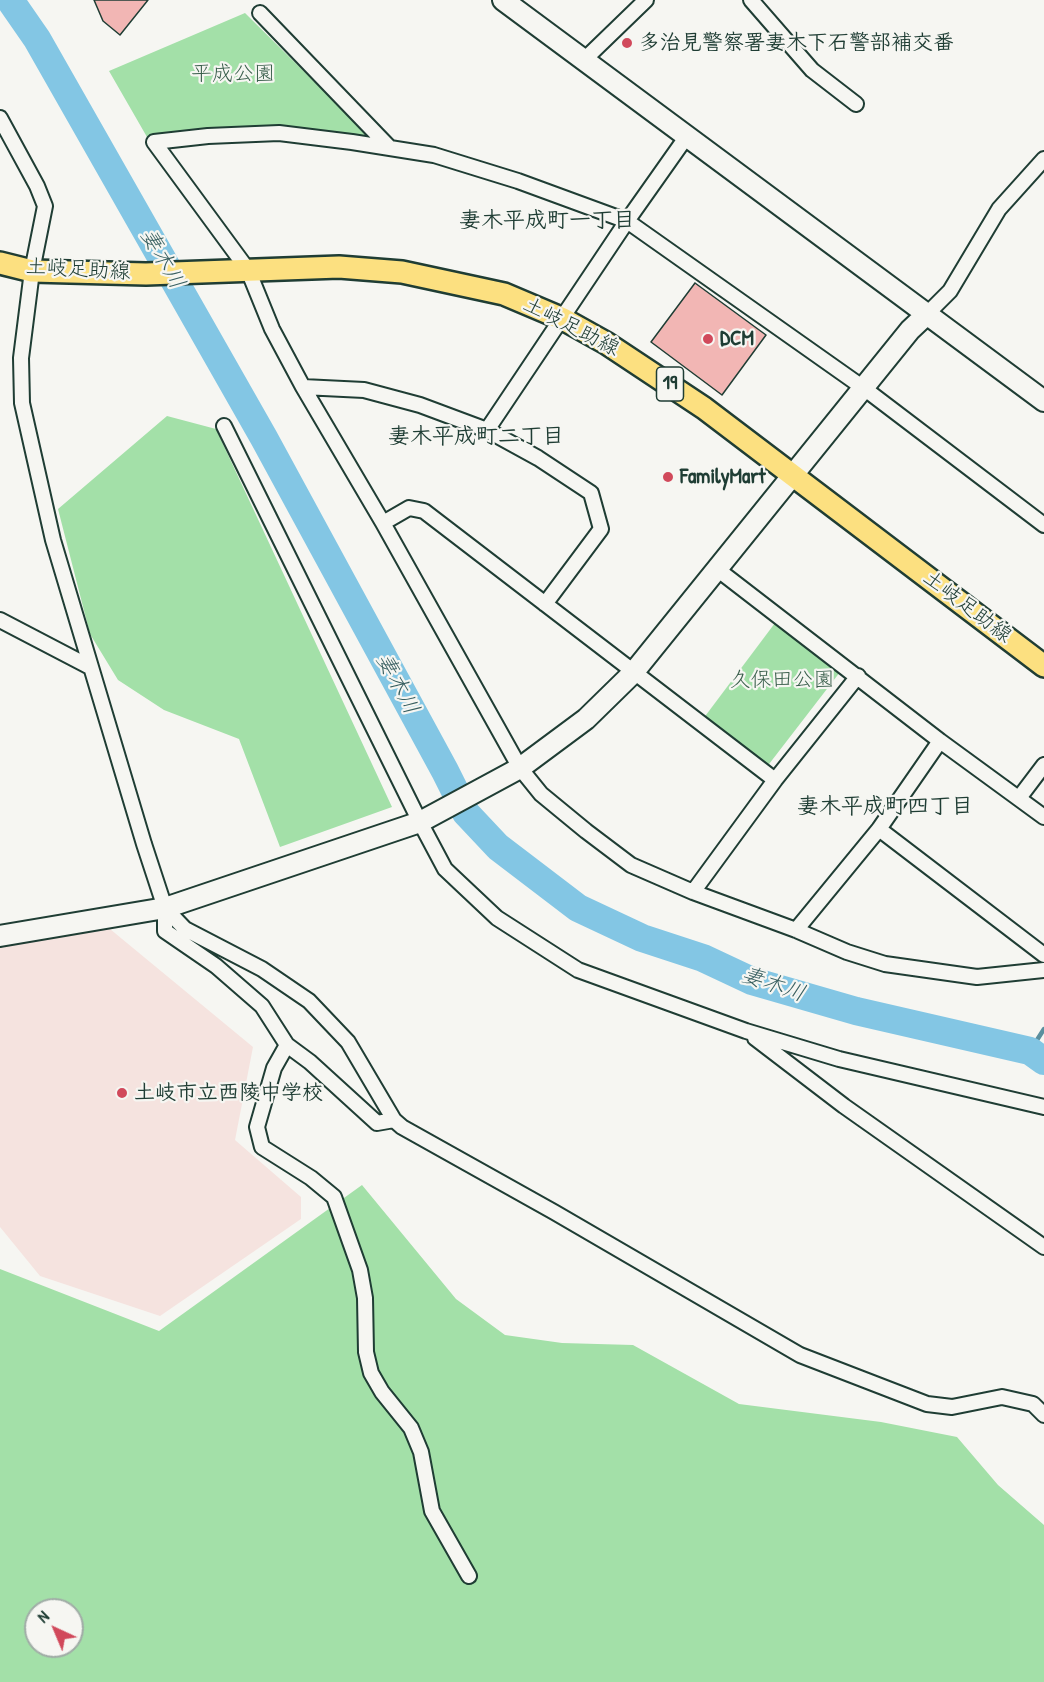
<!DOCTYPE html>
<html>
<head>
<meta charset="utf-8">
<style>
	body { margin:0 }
	#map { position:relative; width:1044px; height:1682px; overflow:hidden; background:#f6f6f2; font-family:"Patrick Hand",sans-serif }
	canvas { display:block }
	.north { position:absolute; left:24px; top:1598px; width:60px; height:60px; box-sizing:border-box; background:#f6f6f2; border:2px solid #a0aca6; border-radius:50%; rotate:316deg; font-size:16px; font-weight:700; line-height:24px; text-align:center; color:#1f3d34 }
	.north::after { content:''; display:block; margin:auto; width:21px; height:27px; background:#d1495b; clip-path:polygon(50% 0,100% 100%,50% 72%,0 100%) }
</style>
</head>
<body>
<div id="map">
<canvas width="1044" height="1682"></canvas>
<div class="north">N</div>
</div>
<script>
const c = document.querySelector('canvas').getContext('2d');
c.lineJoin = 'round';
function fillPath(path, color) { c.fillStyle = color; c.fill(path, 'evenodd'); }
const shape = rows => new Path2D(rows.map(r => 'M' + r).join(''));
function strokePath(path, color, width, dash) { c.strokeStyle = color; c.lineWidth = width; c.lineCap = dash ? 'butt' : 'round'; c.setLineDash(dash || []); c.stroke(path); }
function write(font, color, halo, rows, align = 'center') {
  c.font = font + ' "Patrick Hand","Klee One",sans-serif'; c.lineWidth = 4.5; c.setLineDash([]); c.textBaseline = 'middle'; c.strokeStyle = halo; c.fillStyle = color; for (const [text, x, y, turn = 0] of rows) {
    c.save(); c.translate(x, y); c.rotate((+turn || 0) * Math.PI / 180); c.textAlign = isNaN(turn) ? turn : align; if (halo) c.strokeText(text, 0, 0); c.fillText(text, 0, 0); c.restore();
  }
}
fillPath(shape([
	[110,929,253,1047,235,1140,301,1197,301,1219,160,1316,40,1276,0,1227,0,944,12,940]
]), '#f5e3df');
fillPath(shape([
	[245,13,366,133,363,137,277,125,191,130,147,137,109,71],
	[167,416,216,429,392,807,280,847,239,739,164,710,118,680,90,634,58,509],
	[775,623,840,672,766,768,703,719],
	[362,1185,456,1299,505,1335,562,1343,633,1345,739,1404,881,1422,957,1437,998,1485,1044,1525,1044,1682,0,1682,0,1269,159,1331],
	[36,1610,72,1610,72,1646,36,1646]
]), '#a3e0a8');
strokePath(shape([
	[1030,1051,1044,1029]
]), '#5b8f9e', 4.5);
strokePath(shape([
	[10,0,37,39,264,438,445,771,466,813,498,847,578,908,642,938,703,958,752,981,856,1011,1030,1051,1044,1061]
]), '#83c6e4', 28);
const building = shape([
	[94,0,148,0,120,35,103,21,94,0],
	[695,283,766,335,722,395,651,342,695,283]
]);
fillPath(building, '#f2b6b4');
strokePath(building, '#1f3d34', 1.5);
const street = shape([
	[751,0,812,70,856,104],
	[260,13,390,148],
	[585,59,646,0],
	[0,118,37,186,45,206,32,271,21,358,22,403,53,540,144,844,165,908,165,931,216,966,262,1006,287,1045,310,1062,377,1123,394,1120,402,1127,554,1212,800,1355,927,1404,952,1407,1002,1397,1033,1404,1044,1415],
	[927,314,950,291,999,209,1044,159],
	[303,387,364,390,420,405,487,430,538,458,591,493,601,529,545,604],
	[224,426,420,822,445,869,497,918,578,970,746,1031,839,1059,1044,1107],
	[487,430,627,221,687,136],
	[383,523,409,508,424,511,775,780],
	[1044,525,865,389,627,221,518,181,434,155,352,142,279,133,208,136,154,142,248,270,272,329,303,387,383,523,520,768,541,794,586,831,631,865,693,892,796,930,847,952,885,964,977,977,1044,970],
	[717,569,940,741,1044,817],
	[0,620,90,667],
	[1019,798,1044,765],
	[879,829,1044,955],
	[693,892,775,780,858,676],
	[165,908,185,929,262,969,309,1001,348,1042,394,1120],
	[796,930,879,829,940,741],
	[755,1038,844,1106,1044,1247],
	[287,1045,274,1068,257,1127,262,1147,311,1178,334,1197,360,1270,365,1298,366,1352,371,1373,382,1392,411,1428,421,1452,432,1511,469,1576]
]);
const secondary = shape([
	[503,0,1044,401],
	[0,936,165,908,420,822,520,768,586,719,633,673,910,330,927,314]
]);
const primary = shape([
	[0,263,32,271,146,274,339,267,402,272,504,294,563,319,606,343,704,408,1044,666]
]);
strokePath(street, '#1f3d34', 18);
strokePath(secondary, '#1f3d34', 24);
strokePath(primary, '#1f3d34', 26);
strokePath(street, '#f6f6f2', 14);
strokePath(secondary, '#f6f6f2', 20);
strokePath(primary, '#fce080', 21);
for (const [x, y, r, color] of [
	[627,43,6,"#d1495b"],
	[708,339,6,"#d1495b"],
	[668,477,6,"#d1495b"],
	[122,1093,6,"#d1495b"]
]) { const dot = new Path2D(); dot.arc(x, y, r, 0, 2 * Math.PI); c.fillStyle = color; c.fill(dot); strokePath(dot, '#f6f6f2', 2); }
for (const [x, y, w] of [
	[670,384,27]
]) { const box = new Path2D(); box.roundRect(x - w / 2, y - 17, w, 34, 4.5); c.fillStyle = '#f6f6f2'; c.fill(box); strokePath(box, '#1f3d34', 1.5); }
write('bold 20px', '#1f3d34', null, [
	["19",670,384]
]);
write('bold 21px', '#1f3d34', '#f6f6f2', [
	["多治見警察署妻木下石警部補交番",639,43],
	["DCM",720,339],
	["FamilyMart",680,477],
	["土岐市立西陵中学校",134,1093]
], 'left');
write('21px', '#395e4b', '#f6f6f2', [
	["平成公園",233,74],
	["久保田公園",782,680]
]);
write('21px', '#1f3d34', '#f6f6f2', [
	["土岐足助線",78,270,3],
	["土岐足助線",571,327,27],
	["土岐足助線",967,607,37]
]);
write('bold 22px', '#1f3d34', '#f6f6f2', [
	["妻木平成町一丁目",547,221],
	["妻木平成町二丁目",476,437],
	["妻木平成町四丁目",885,807]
]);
write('italic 22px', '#385f60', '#f6f6f2', [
	["妻木川",162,259,60],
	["妻木川",397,684,62],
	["妻木川",773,985,19]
]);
</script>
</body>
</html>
